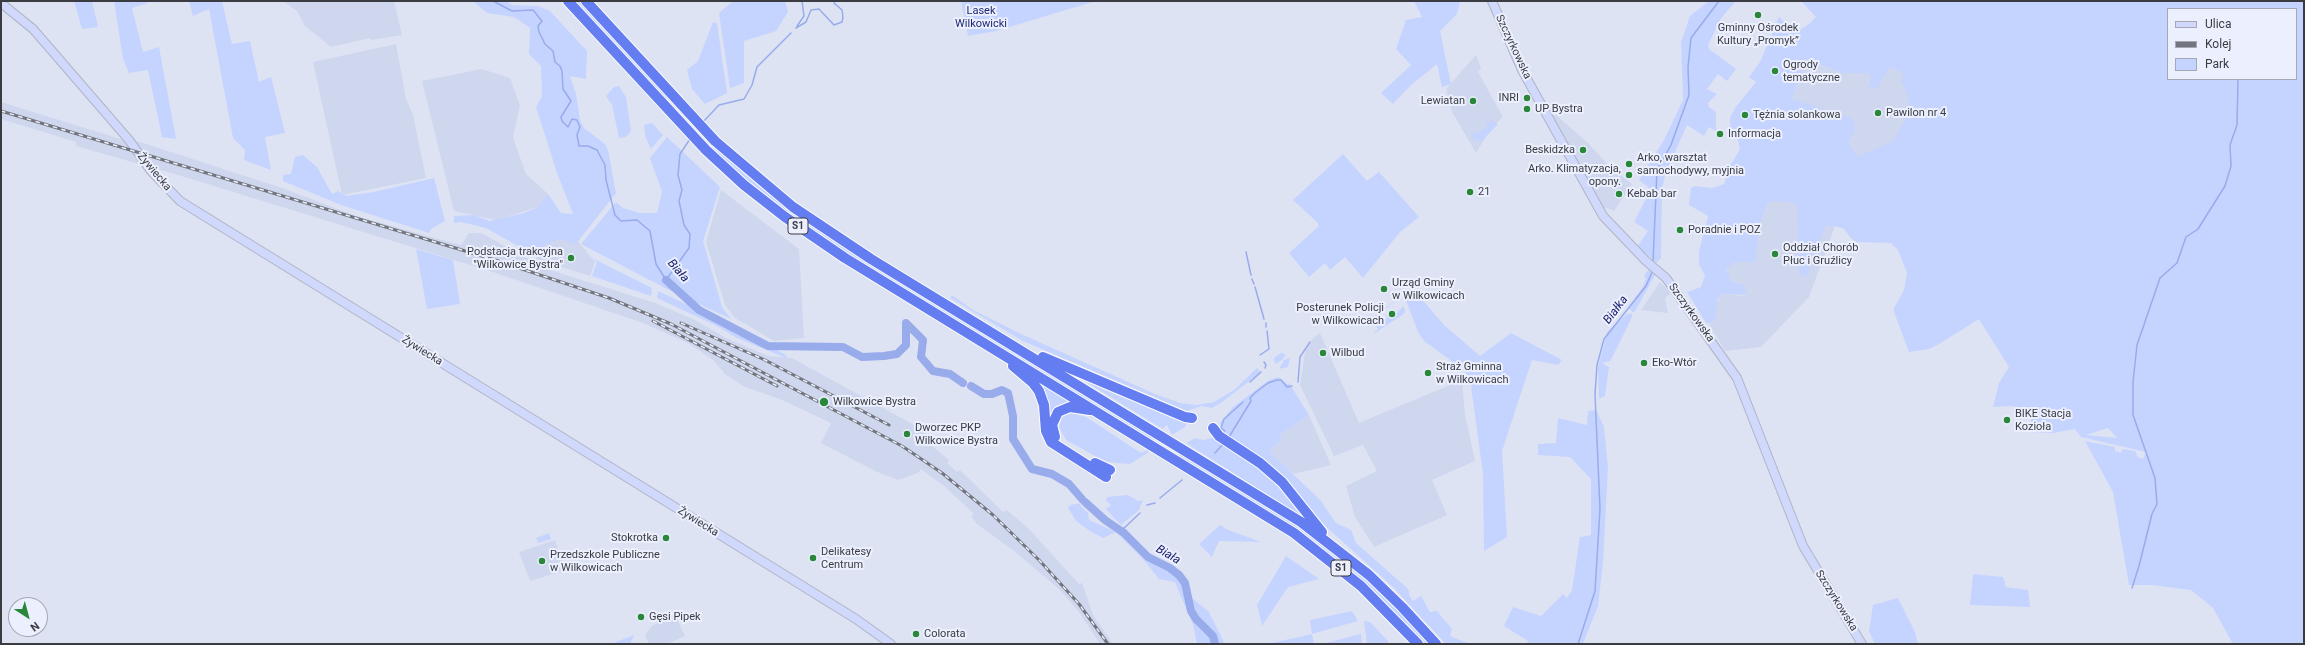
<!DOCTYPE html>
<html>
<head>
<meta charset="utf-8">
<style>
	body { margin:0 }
	#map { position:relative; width:2305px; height:645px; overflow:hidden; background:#dee3f4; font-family:Roboto,sans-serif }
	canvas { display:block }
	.frame { position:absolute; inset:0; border:2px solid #3a3c42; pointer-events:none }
	.legend { position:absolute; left:2167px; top:8px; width:130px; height:72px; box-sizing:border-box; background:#ecf0fe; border:1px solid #a5a8b3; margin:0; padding:5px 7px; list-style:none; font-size:12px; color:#3a3c42 }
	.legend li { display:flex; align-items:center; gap:8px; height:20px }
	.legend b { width:20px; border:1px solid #a5a8b3 }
	.north { position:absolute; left:8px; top:597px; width:40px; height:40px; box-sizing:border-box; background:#ecf0fe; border:1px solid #a5a8b3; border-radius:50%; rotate:144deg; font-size:11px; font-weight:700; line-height:16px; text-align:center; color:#3a3c42 }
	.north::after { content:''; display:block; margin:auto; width:14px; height:18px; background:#2a8739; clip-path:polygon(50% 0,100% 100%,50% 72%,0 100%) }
</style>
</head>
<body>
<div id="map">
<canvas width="2305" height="645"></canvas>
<div class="frame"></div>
<ul class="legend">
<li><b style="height:5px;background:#d0d8fb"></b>Ulica</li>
<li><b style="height:5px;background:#72757e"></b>Kolej</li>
<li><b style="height:11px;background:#c5d3ff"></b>Park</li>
</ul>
<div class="north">N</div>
</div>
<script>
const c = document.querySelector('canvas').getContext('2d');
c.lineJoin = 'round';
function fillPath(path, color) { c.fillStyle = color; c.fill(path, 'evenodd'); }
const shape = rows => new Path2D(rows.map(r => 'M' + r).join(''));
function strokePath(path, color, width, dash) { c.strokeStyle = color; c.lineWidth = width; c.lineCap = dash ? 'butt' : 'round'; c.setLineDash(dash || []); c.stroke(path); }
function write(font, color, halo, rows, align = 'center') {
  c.font = font + ' Roboto,sans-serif'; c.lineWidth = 4; c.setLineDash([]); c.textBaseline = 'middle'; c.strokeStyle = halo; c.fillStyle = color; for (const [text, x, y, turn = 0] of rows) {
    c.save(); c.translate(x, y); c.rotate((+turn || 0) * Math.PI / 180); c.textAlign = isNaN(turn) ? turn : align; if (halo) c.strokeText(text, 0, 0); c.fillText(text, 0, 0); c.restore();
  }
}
fillPath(shape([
	[283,1,394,1,402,35,371,40,370,38,331,47,305,26,297,11],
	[396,44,406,99,413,115,426,178,342,195,313,62],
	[1476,55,1481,68,1478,72,1503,117,1492,127,1476,153,1452,112,1446,89],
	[1806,59,1842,73,1870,73,1871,77,1868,84,1872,88,1890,67,1905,73,1910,112,1898,134,1835,226,1809,297,1761,347,1725,351,1709,324,1711,323,1720,296,1722,294,1745,296,1743,284,1731,281,1727,273,1727,266,1734,262,1756,261,1759,225,1768,204,1849,144,1853,136,1840,114,1828,112,1791,99],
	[482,69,510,78,520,105,513,138,526,174,548,194,538,207,496,220,454,211,422,81],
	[1,102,124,140,137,141,285,189,353,215,442,240,461,245,469,233,481,233,547,269,655,303,695,320,726,338,768,356,792,358,925,431,927,442,949,460,947,463,957,472,960,470,1003,512,1007,510,1028,528,1079,584,1082,583,1093,615,1113,644,1100,644,1079,612,1058,588,1014,551,977,524,971,516,974,514,944,486,921,469,918,473,898,480,875,471,821,443,831,423,782,400,743,386,725,374,714,361,690,344,643,323,487,270,188,178,76,146,76,142,1,119],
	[1551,115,1556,115,1588,143,1610,167,1632,184,1614,211,1607,208,1599,210],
	[721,190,799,249,804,338,774,341,735,318,725,305,706,242],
	[563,223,595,262,590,276,536,259,536,235],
	[1660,282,1671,293,1665,298,1668,313,1641,310],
	[1320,333,1359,423,1462,380,1465,414,1475,461,1432,480,1447,515,1374,547,1355,517,1346,486,1377,471,1363,445,1334,456,1300,385,1305,352,1313,338],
	[1309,415,1331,465,1293,474,1269,451,1282,439,1280,435,1284,432],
	[555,540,565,570,530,581,519,552],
	[675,614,685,636,667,644,649,644,645,635,652,626]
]), '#cfd7ee');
fillPath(shape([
	[74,1,92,1,98,27,82,29],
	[114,1,147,1,148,3,132,8,143,52,159,47,176,139,162,137,148,70,129,73,123,59],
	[189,1,222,1,232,44,250,41,259,82,271,77,285,133,265,137,271,170,244,160,245,150,233,138,209,9,193,16],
	[473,1,506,1,512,5,538,6,550,11,587,51,586,79,570,76,576,94,580,120,584,128,605,144,608,150,616,193,576,244,559,239,545,245,538,257,486,228,461,222,454,223,454,216,474,215,490,221,524,213,538,207,548,194,561,213,573,214,557,173,536,107,542,96,541,66,529,54,530,28,514,17,487,13],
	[572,1,582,1,668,97,665,100],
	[733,1,785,1,788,12,776,31,744,41,744,83,730,88,719,13],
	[961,1,1096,1,996,31,968,36],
	[1414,1,1460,1,1457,14,1440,31,1451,84,1442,87,1437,64,1410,86,1393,104,1381,93,1411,65,1396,49,1406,20,1422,17],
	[1709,1,1736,1,1721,18,1708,45,1709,49,1736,69,1727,81,1718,74,1707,89,1717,94,1708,103,1709,107,1716,112,1716,131,1709,127,1704,136,1687,125,1666,172,1662,188,1661,258,1656,263,1648,255,1635,250,1648,231,1634,222,1651,189,1639,180,1664,140,1683,100,1681,42,1690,16],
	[1801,1,2304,1,2304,644,2233,644,2213,608,2191,590,2152,585,2129,585,2113,492,2085,441,2115,447,2115,451,2121,453,2122,449,2135,451,2138,457,2143,459,2146,452,2081,437,2075,429,2053,433,2031,432,2031,418,2028,411,2022,408,2011,406,1993,407,1999,383,2009,367,1979,319,1939,344,1929,349,1909,352,1894,312,1894,308,1904,290,1907,273,1898,250,1891,243,1856,242,1851,238,1843,228,1826,225,1808,274,1802,277,1799,274,1797,206,1794,203,1772,201,1768,204,1759,225,1756,262,1734,262,1726,269,1731,281,1745,285,1746,295,1722,294,1718,299,1715,319,1711,323,1706,323,1687,292,1701,287,1705,276,1699,264,1699,251,1708,216,1689,205,1691,188,1694,186,1713,188,1724,184,1730,166,1740,149,1738,140,1730,131,1730,118,1735,108,1756,82,1749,77,1760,62,1779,17,1797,32,1809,24,1816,17],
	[2168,9,2296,9,2296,79,2168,79],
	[1806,59,1842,73,1869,73,1871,77,1868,86,1875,89,1877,88,1890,67,1904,73,1901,81,1907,93,1910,112,1893,141,1857,157,1849,144,1855,130,1854,121,1851,118,1792,99],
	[2108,428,2117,438,2086,435],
	[713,22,717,23,727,93,705,104,692,89,687,70,698,61],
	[619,86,626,97,631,131,626,137,619,138,612,105,606,96,614,87],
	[1493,121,1498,124,1482,141,1474,140,1471,132,1474,134,1487,127,1486,124],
	[652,123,663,135,651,149,645,136,644,125],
	[667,137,720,187,703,241,722,307,731,319,663,287,581,244,616,202,623,208,640,213,657,213,662,192,650,158],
	[714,147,717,147,754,179,1158,439,1150,440,888,281,781,210,713,152],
	[1343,154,1367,181,1379,172,1419,217,1400,232,1363,278,1345,257,1330,270,1325,263,1309,277,1289,253,1319,226,1317,222,1293,200],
	[303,155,317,167,332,194,338,191,346,196,374,192,434,178,445,221,431,229,429,233,341,205,283,181,283,175,291,174,295,157],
	[416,249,453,260,460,304,427,309],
	[592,258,652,288,651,296,592,276,597,262],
	[1649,269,1655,275,1634,313,1628,308,1642,288,1646,279,1644,276],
	[1413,289,1444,325,1480,356,1511,333,1562,360,1558,365,1532,360,1502,451,1507,537,1484,551,1483,474,1470,379,1464,370,1424,341,1418,332,1404,295],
	[658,291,749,333,787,356,786,358,735,337,719,327,657,298],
	[952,295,973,310,1019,333,1155,394,1180,403,1197,405,1214,402,1234,390,1257,368,1261,372,1221,403,1212,408,1202,406,1187,411,1023,341,950,298],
	[1401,296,1376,317,1380,323,1387,318,1386,314,1390,319,1404,306,1405,313,1372,335,1378,329,1372,318],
	[1627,314,1632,314,1632,317,1618,346,1610,361,1602,363,1609,367,1605,396,1599,399,1598,367,1607,332],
	[1281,353,1286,354,1282,360,1275,364,1274,358],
	[1290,358,1288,367,1279,369,1284,360],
	[1063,368,1187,422,1185,427,1172,435,1167,425,1163,429],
	[1279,377,1287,384,1289,383,1309,415,1284,432,1280,435,1282,439,1269,451,1321,501,1336,523,1351,530,1356,543,1406,587,1409,591,1409,595,1413,601,1421,596,1430,612,1437,611,1452,629,1450,636,1470,644,1446,644,1392,586,1224,435,1220,423,1233,407,1269,380],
	[1036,381,1072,403,1064,404,1055,409,1049,421],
	[1596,410,1604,427,1608,467,1603,563,1598,606,1583,644,1527,644,1528,641,1504,626,1513,607,1541,616,1563,594,1567,598,1572,590,1580,537,1591,535,1591,479,1570,457,1538,455,1538,444,1556,443,1558,418,1587,425,1588,411],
	[1071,413,1086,417,1141,453,1147,450,1149,452,1130,464,1106,462,1066,440,1059,427,1062,417],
	[1195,438,1203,440,1212,438,1218,441,1220,440,1277,481,1308,520,1186,443],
	[1181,453,1263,500,1357,568,1432,644,1422,644,1382,602,1183,460,1179,454],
	[1128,495,1138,501,1143,500,1139,510,1121,525,1106,509,1111,505,1106,501,1107,497],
	[1082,503,1080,505,1088,513,1089,520,1116,532,1123,526,1153,558,1180,571,1188,583,1191,597,1209,612,1225,644,1197,644,1193,625,1175,582,1159,579,1143,559,1116,532,1103,538,1090,531,1076,521,1068,508,1070,505],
	[1220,525,1226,529,1261,542,1219,541,1212,557,1199,544],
	[549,533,551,539,538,543,536,538],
	[1286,556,1319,579,1288,587,1262,626,1257,605],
	[1973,574,2003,577,2006,587,2028,590,2030,607,1970,605],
	[1898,598,1915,632,1918,644,1875,644,1869,631,1873,605],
	[1352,611,1358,621,1312,634,1314,644,1267,644,1312,634,1310,620],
	[1364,621,1370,622,1389,642,1386,644,1367,644],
	[1361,634,1362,644,1322,644],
	[634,635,630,644,611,644]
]), '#c5d3ff');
strokePath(shape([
	[493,1,512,11,533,10,542,21,538,26,539,32,545,44,553,51,555,62,560,66,562,71,563,89,571,101,561,117,562,121,568,127,572,119,577,120,580,127,577,135,579,146,588,146,597,150,605,165,606,180,615,215,621,221,637,220,650,231,656,264,666,280,689,248,690,234,684,225,679,201,682,190,678,175,680,154,690,139],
	[797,26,804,16,802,1],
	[796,28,806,22,811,10,819,9,834,25,842,22,843,17,842,10,834,3,835,1],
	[703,122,719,105,744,99,752,85,757,67,791,33],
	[1246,252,1251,275],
	[1653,262,1657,170,1671,145,1689,95,1688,67,1691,38,1719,1],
	[1252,279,1254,284],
	[1255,287,1264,319],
	[1266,323,1266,327],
	[1260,355,1269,349,1267,331],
	[1264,362,1266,365,1265,368],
	[1250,382,1261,372],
	[1298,382,1300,357,1310,342],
	[1225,431,1221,428,1224,419,1243,402],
	[1229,437,1251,401,1250,398,1256,392,1268,383,1277,380,1281,380,1287,387,1292,386],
	[1215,453,1223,444],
	[1160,498,1182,480],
	[1147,505,1155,503],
	[1121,531,1140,513],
	[2132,588,2139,566,2152,514,2157,504,2155,478,2133,415,2133,382,2137,345,2160,278,2177,263,2186,237,2198,229,2225,186,2231,166,2230,145,2237,125,2238,79],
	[1578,644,1595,591,1600,509,1595,394,1597,365,1604,339,1646,286,1653,270]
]), '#98abeb', 1.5);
strokePath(shape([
	[666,280,699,310,768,346,843,347,862,357,884,356,897,354,906,345,906,323,923,340,921,357,933,371,950,374,963,383],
	[971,386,984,394,992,394,1002,390,1008,393,1013,416,1013,439,1032,469,1052,474,1069,484,1082,499],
	[1085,502,1105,520,1124,533,1148,557,1170,568,1179,575,1185,583,1191,611,1196,619,1213,636,1215,644]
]), '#98abeb', 8);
const secondary = shape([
	[1492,1,1522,70,1603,216,1646,261,1666,278,1737,378,1803,546,1862,644],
	[1,3,33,29,129,140,151,171,180,201,856,619,891,644]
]);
const motorway = shape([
	[568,1,706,150,744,185,785,217,845,258,1294,533,1361,586,1418,644],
	[586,1,715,141,793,207,871,259,1301,522,1369,575,1402,607,1436,644],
	[1043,357,1185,417,1192,418],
	[1013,366,1033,383,1039,391,1044,405,1046,431,1051,442,1106,477],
	[1213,428,1219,436,1260,463,1282,482,1322,532],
	[1055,437,1052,425,1058,412,1070,407,1090,410],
	[1095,463,1110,470]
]);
strokePath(secondary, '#afb5c4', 10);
strokePath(motorway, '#fff', 12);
strokePath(secondary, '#d0d8fb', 8);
strokePath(motorway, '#647df1', 10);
const rail = shape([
	[1,111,495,260,609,298,671,324,902,446,942,473,993,515,1039,560,1079,604,1108,644],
	[653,321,777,386],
	[681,323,765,360,889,425]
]);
strokePath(rail, '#72757e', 3);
strokePath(rail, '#ecf0fe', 1.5, [4.5]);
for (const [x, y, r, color] of [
	[1758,15,4,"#2a8739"],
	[1775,71,4,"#2a8739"],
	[1527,98,4,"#2a8739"],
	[1473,101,4,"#2a8739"],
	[1527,109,4,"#2a8739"],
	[1878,113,4,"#2a8739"],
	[1745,115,4,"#2a8739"],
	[1720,134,4,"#2a8739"],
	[1583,150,4,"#2a8739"],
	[1629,164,4,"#2a8739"],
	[1629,175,4,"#2a8739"],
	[1470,192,4,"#2a8739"],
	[1619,194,4,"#2a8739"],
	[1680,230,4,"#2a8739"],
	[1775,254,4,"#2a8739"],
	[571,258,4,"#2a8739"],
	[1384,289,4,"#2a8739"],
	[1392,314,4,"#2a8739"],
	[1323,353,4,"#2a8739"],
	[1644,363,4,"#2a8739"],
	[1428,373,4,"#2a8739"],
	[824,402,5,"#2a8739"],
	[2007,420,4,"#2a8739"],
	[907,434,4,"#2a8739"],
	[666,538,4,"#2a8739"],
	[813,558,4,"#2a8739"],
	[542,561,4,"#2a8739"],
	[641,617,4,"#2a8739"],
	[916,634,4,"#2a8739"]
]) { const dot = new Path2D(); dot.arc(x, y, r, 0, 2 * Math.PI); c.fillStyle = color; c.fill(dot); strokePath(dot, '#ecf0fe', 1.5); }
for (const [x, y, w] of [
	[798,226,20],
	[1341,568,20]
]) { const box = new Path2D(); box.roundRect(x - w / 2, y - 8, w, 16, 3); c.fillStyle = '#ecf0fe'; c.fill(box); strokePath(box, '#3a3c42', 1); }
write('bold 10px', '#3a3c42', null, [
	["S1",798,226],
	["S1",1341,568]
]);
write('11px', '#1e2871', '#ecf0fe', [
	["Lasek",981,11],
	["Wilkowicki",981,24]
]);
write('11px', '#3a3c42', '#ecf0fe', [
	["Gminny Ośrodek",1758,28,"center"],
	["Kultury „Promyk”",1758,41,"center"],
	["Ogrody",1783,65],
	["tematyczne",1783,78],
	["INRI",1519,98,"right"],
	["Lewiatan",1465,101,"right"],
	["UP Bystra",1535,109],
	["Pawilon nr 4",1886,113],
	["Tężnia solankowa",1753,115],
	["Informacja",1728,134],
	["Beskidzka",1575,150,"right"],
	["Arko, warsztat",1637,158],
	["samochodywy, myjnia",1637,171],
	["Arko. Klimatyzacja,",1621,169,"right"],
	["opony.",1621,182,"right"],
	["21",1478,192],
	["Kebab bar",1627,194],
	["Poradnie i POZ",1688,230],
	["Oddział Chorób",1783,248],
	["Płuc i Gruźlicy",1783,261],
	["Podstacja trakcyjna",563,252,"right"],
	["\"Wilkowice Bystra\"",563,265,"right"],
	["Urząd Gminy",1392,283],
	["w Wilkowicach",1392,296],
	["Posterunek Policji",1384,308,"right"],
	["w Wilkowicach",1384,321,"right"],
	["Wilbud",1331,353],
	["Eko-Wtór",1652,363],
	["Straż Gminna",1436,367],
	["w Wilkowicach",1436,380],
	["Wilkowice Bystra",833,402],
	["BIKE Stacja",2015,414],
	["Kozioła",2015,427],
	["Dworzec PKP",915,428],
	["Wilkowice Bystra",915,441],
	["Stokrotka",658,538,"right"],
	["Delikatesy",821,552],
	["Centrum",821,565],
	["Przedszkole Publiczne",550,555],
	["w Wilkowicach",550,568],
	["Gęsi Pipek",649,617],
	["Colorata",924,634]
], 'left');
write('11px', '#3a3c42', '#ecf0fe', [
	["Szczyrkowska",1513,47,65],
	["Żywiecka",154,172,50],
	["Szczyrkowska",1691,313,54],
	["Żywiecka",422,351,32],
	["Żywiecka",698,522,32],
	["Szczyrkowska",1836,601,58]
]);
write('italic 12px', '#19216a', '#ecf0fe', [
	["Biała",678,271,49],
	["Białka",1616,310,-53],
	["Biała",1168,555,31]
]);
</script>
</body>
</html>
